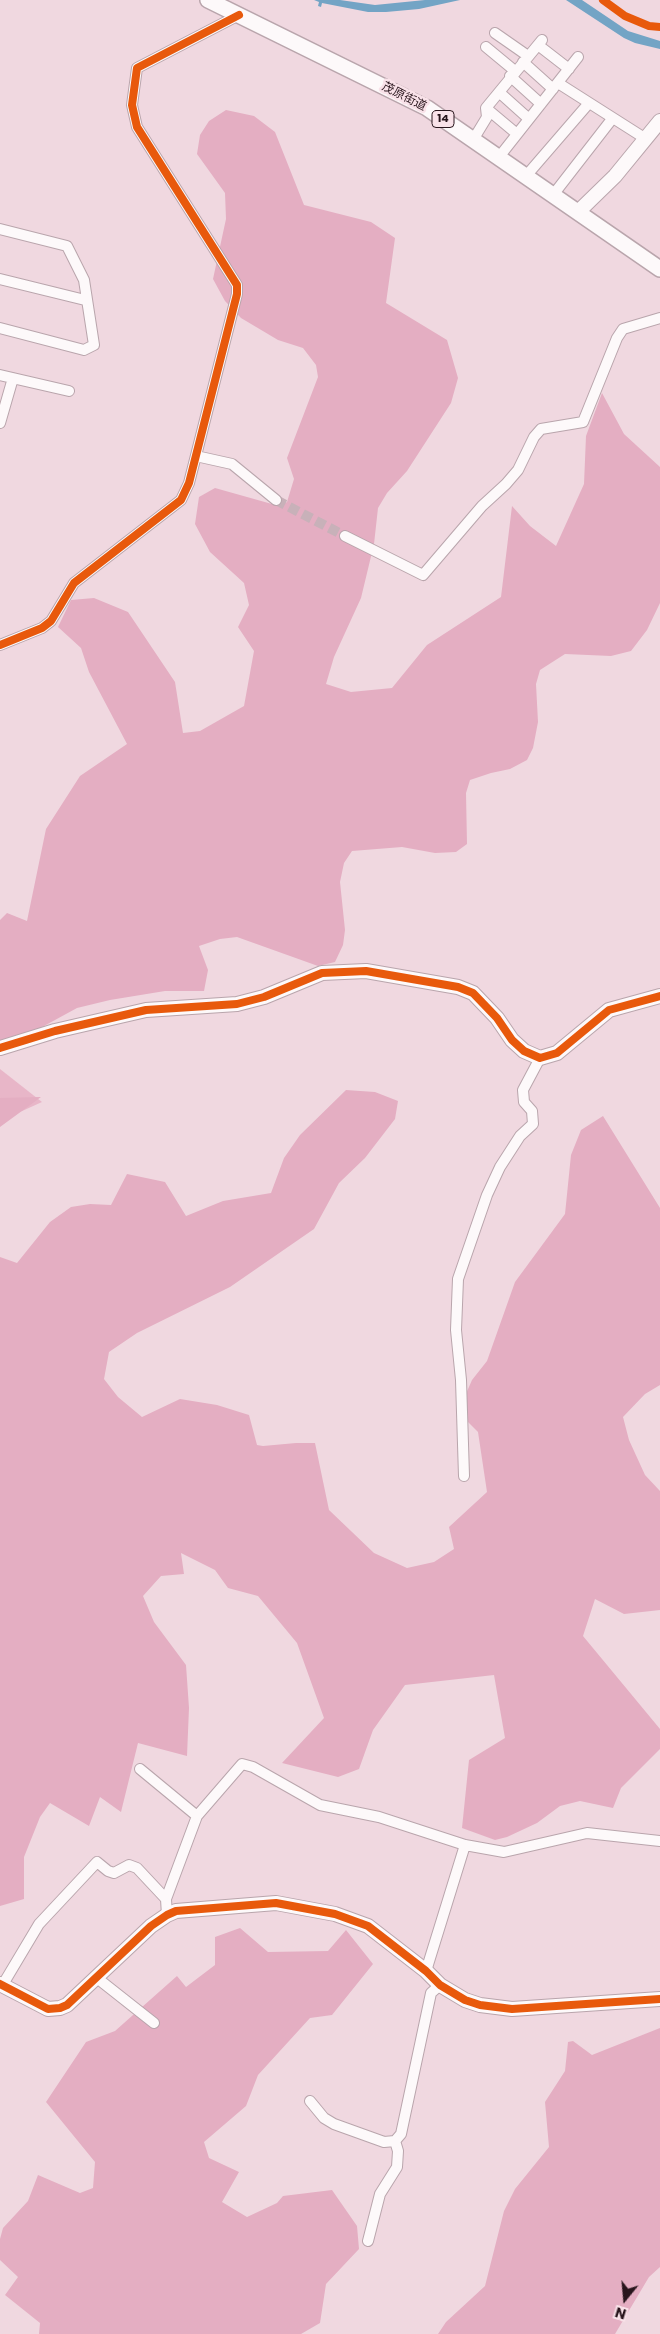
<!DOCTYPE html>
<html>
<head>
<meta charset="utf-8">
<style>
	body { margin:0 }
	#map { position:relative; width:660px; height:2334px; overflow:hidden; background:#f0d8e0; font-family:Poppins,sans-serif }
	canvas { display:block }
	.north { position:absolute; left:600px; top:2274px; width:50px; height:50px; -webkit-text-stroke:4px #f9e2e9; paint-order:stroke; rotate:197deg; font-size:14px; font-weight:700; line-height:20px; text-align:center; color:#28151c }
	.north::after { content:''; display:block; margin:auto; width:18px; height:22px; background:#28151c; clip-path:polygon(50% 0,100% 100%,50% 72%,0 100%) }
</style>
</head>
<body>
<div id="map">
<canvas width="660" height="2334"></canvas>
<div class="north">N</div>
</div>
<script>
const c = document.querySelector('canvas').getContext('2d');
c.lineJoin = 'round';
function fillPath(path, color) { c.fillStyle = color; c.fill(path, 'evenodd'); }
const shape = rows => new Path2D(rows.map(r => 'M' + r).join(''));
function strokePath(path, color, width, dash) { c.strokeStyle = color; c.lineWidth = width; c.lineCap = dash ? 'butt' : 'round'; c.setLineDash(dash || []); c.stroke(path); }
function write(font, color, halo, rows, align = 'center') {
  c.font = font + ' Poppins,"Noto Sans JP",sans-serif'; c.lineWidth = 5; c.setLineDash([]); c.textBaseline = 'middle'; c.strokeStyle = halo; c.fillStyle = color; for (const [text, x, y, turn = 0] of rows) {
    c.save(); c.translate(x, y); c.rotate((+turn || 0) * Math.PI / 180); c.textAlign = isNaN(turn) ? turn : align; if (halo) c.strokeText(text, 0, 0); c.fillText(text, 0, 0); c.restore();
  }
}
fillPath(shape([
	[0,1069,42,1102,0,1121]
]), '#e8b6c8');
fillPath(shape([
	[226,110,254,116,275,132,304,205,371,222,395,238,386,303,447,340,458,378,451,403,407,471,387,493,378,508,374,544,361,598,334,657,326,684,351,692,392,688,427,645,501,597,512,506,530,526,556,546,584,484,586,436,602,393,624,434,660,467,660,603,647,630,631,651,611,656,565,654,540,670,536,684,538,722,533,748,527,760,510,769,491,773,470,780,466,793,467,844,456,852,435,853,402,847,352,851,344,863,340,882,345,930,343,945,335,962,318,966,237,937,220,939,199,946,208,970,204,991,165,991,110,1000,77,1008,0,1050,0,920,7,913,27,921,46,829,80,776,127,744,89,672,81,648,58,627,71,600,94,598,128,612,175,682,183,733,200,731,244,706,254,651,238,627,249,605,244,583,210,552,195,524,199,497,215,488,279,506,287,502,294,479,287,458,318,377,316,365,303,348,278,340,241,318,225,301,213,279,226,219,225,193,197,154,200,135,209,121],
	[346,1090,375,1092,398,1101,395,1119,365,1158,339,1183,314,1229,230,1287,137,1333,109,1352,104,1379,118,1397,142,1417,180,1399,217,1405,249,1415,257,1445,263,1446,296,1443,315,1443,329,1510,374,1553,407,1568,434,1562,454,1549,449,1527,487,1492,478,1432,458,1412,472,1380,487,1361,515,1282,565,1214,571,1155,581,1130,603,1116,660,1208,660,1385,645,1394,623,1417,629,1440,645,1475,660,1491,660,1610,624,1614,595,1599,583,1636,660,1729,660,1749,621,1788,613,1808,580,1801,560,1806,537,1823,507,1837,495,1840,462,1828,469,1760,505,1738,494,1675,405,1685,373,1730,359,1769,338,1777,282,1763,324,1718,297,1643,258,1596,228,1588,215,1570,181,1553,184,1574,161,1576,143,1596,154,1622,186,1665,189,1708,187,1756,138,1743,121,1812,100,1797,89,1826,50,1803,40,1817,24,1857,24,1899,0,1906,0,1257,17,1263,50,1222,71,1207,90,1204,111,1205,127,1174,165,1182,186,1216,223,1201,271,1193,284,1158,300,1135],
	[41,1097,0,1127,0,1098],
	[240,1928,268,1952,328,1951,346,1930,373,1964,332,2015,310,2018,258,2075,246,2106,204,2142,209,2158,239,2172,222,2202,247,2217,277,2203,283,2196,332,2190,357,2226,359,2249,326,2284,320,2323,301,2334,39,2334,40,2323,5,2295,18,2277,0,2260,0,2239,3,2228,28,2201,38,2175,80,2193,93,2188,95,2162,46,2102,86,2042,115,2031,177,1976,186,1987,215,1965,215,1937],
	[660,2028,660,2267,649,2277,615,2334,438,2334,446,2322,485,2286,504,2211,515,2189,549,2147,545,2102,565,2071,568,2042,573,2041,592,2055]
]), '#e4aec2');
fillPath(shape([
	[314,0,340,0,375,5,425,0,460,0,419,9,386,12,368,12,322,3,321,7,318,6,319,2],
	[566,0,582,0,628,31,660,41,660,49,635,43,624,38]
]), '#73a4c5');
strokePath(shape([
	[276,500,345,536]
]), '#c8b1b9', 10, [10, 5]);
const street = shape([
	[495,33,528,56],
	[538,45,569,69],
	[486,47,515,71],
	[523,62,553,89],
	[510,76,541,104],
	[558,83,646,139],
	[500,93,529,119],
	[486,108,517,134],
	[473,140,487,117,486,108,542,40],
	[499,157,578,57],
	[526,176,589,103],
	[553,195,612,119],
	[0,229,67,246,84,280,94,345,84,350,0,328],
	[0,279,85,300],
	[0,375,69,391],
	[0,423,13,378],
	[196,456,232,464,276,500],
	[345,536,423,575,482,506,506,484,518,470,534,437,541,429,583,422,617,338,623,329,660,318],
	[0,645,42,628,51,621,74,583,181,500,189,483,237,294,237,285,137,127,132,105,137,68,239,15],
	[464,1476,461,1380,456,1330,458,1279,487,1195,500,1167,520,1136,533,1124,532,1111,524,1102,523,1090,540,1058],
	[140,1769,197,1816],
	[167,1915,166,1899,197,1816,242,1764,253,1767,320,1805,379,1817,465,1845,504,1852,587,1833,660,1841],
	[426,1971,465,1845],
	[97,1978,154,2023],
	[2,1986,39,1924,97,1862,108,1871,114,1873,129,1865,137,1868,166,1899],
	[310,2101,324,2118,334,2124,384,2142,395,2141,401,2134,431,1993,440,1985],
	[368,2241,380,2194,397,2167,398,2151,395,2141]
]);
const secondary = shape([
	[578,212,615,176,660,121],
	[0,1048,55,1031,146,1010,237,1004,264,997,322,973,366,971,458,987,473,993,497,1018,512,1040,524,1051,540,1058,557,1053,609,1010,660,996],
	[0,1984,48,2009,60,2008,67,2005,151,1926,167,1915,176,1911,276,1903,335,1914,368,1926,426,1971,440,1985,465,2000,480,2005,512,2009,660,1999]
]);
const primary = shape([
	[208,0,427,108,660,269]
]);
strokePath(street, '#b9a5ac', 12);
strokePath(secondary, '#b9a5ac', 16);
strokePath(primary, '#b9a5ac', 18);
strokePath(street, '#fdf9fa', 10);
strokePath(secondary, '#fdf9fa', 14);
strokePath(primary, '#fdf9fa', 15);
strokePath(shape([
	[603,0,625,16,649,26,660,27],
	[0,645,42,628,51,621,74,583,181,500,189,483,237,294,237,285,137,127,132,105,137,68,239,15],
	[0,1048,55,1031,146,1010,237,1004,264,997,322,973,366,971,458,987,473,993,497,1018,512,1040,524,1051,540,1058,557,1053,609,1010,660,996],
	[0,1984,48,2009,60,2008,67,2005,151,1926,167,1915,176,1911,276,1903,335,1914,368,1926,426,1971,440,1985,465,2000,480,2005,512,2009,660,1999]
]), '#e8590c', 8);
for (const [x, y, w] of [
	[443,119,22]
]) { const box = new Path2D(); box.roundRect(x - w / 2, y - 8.5, w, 17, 4); c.fillStyle = '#f9e2e9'; c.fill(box); strokePath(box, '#28151c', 1); }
write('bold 11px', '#28151c', null, [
	["14",443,119]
]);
write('12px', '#28151c', '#f9e2e9', [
	["茂原街道",404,97,27]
]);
</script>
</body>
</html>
